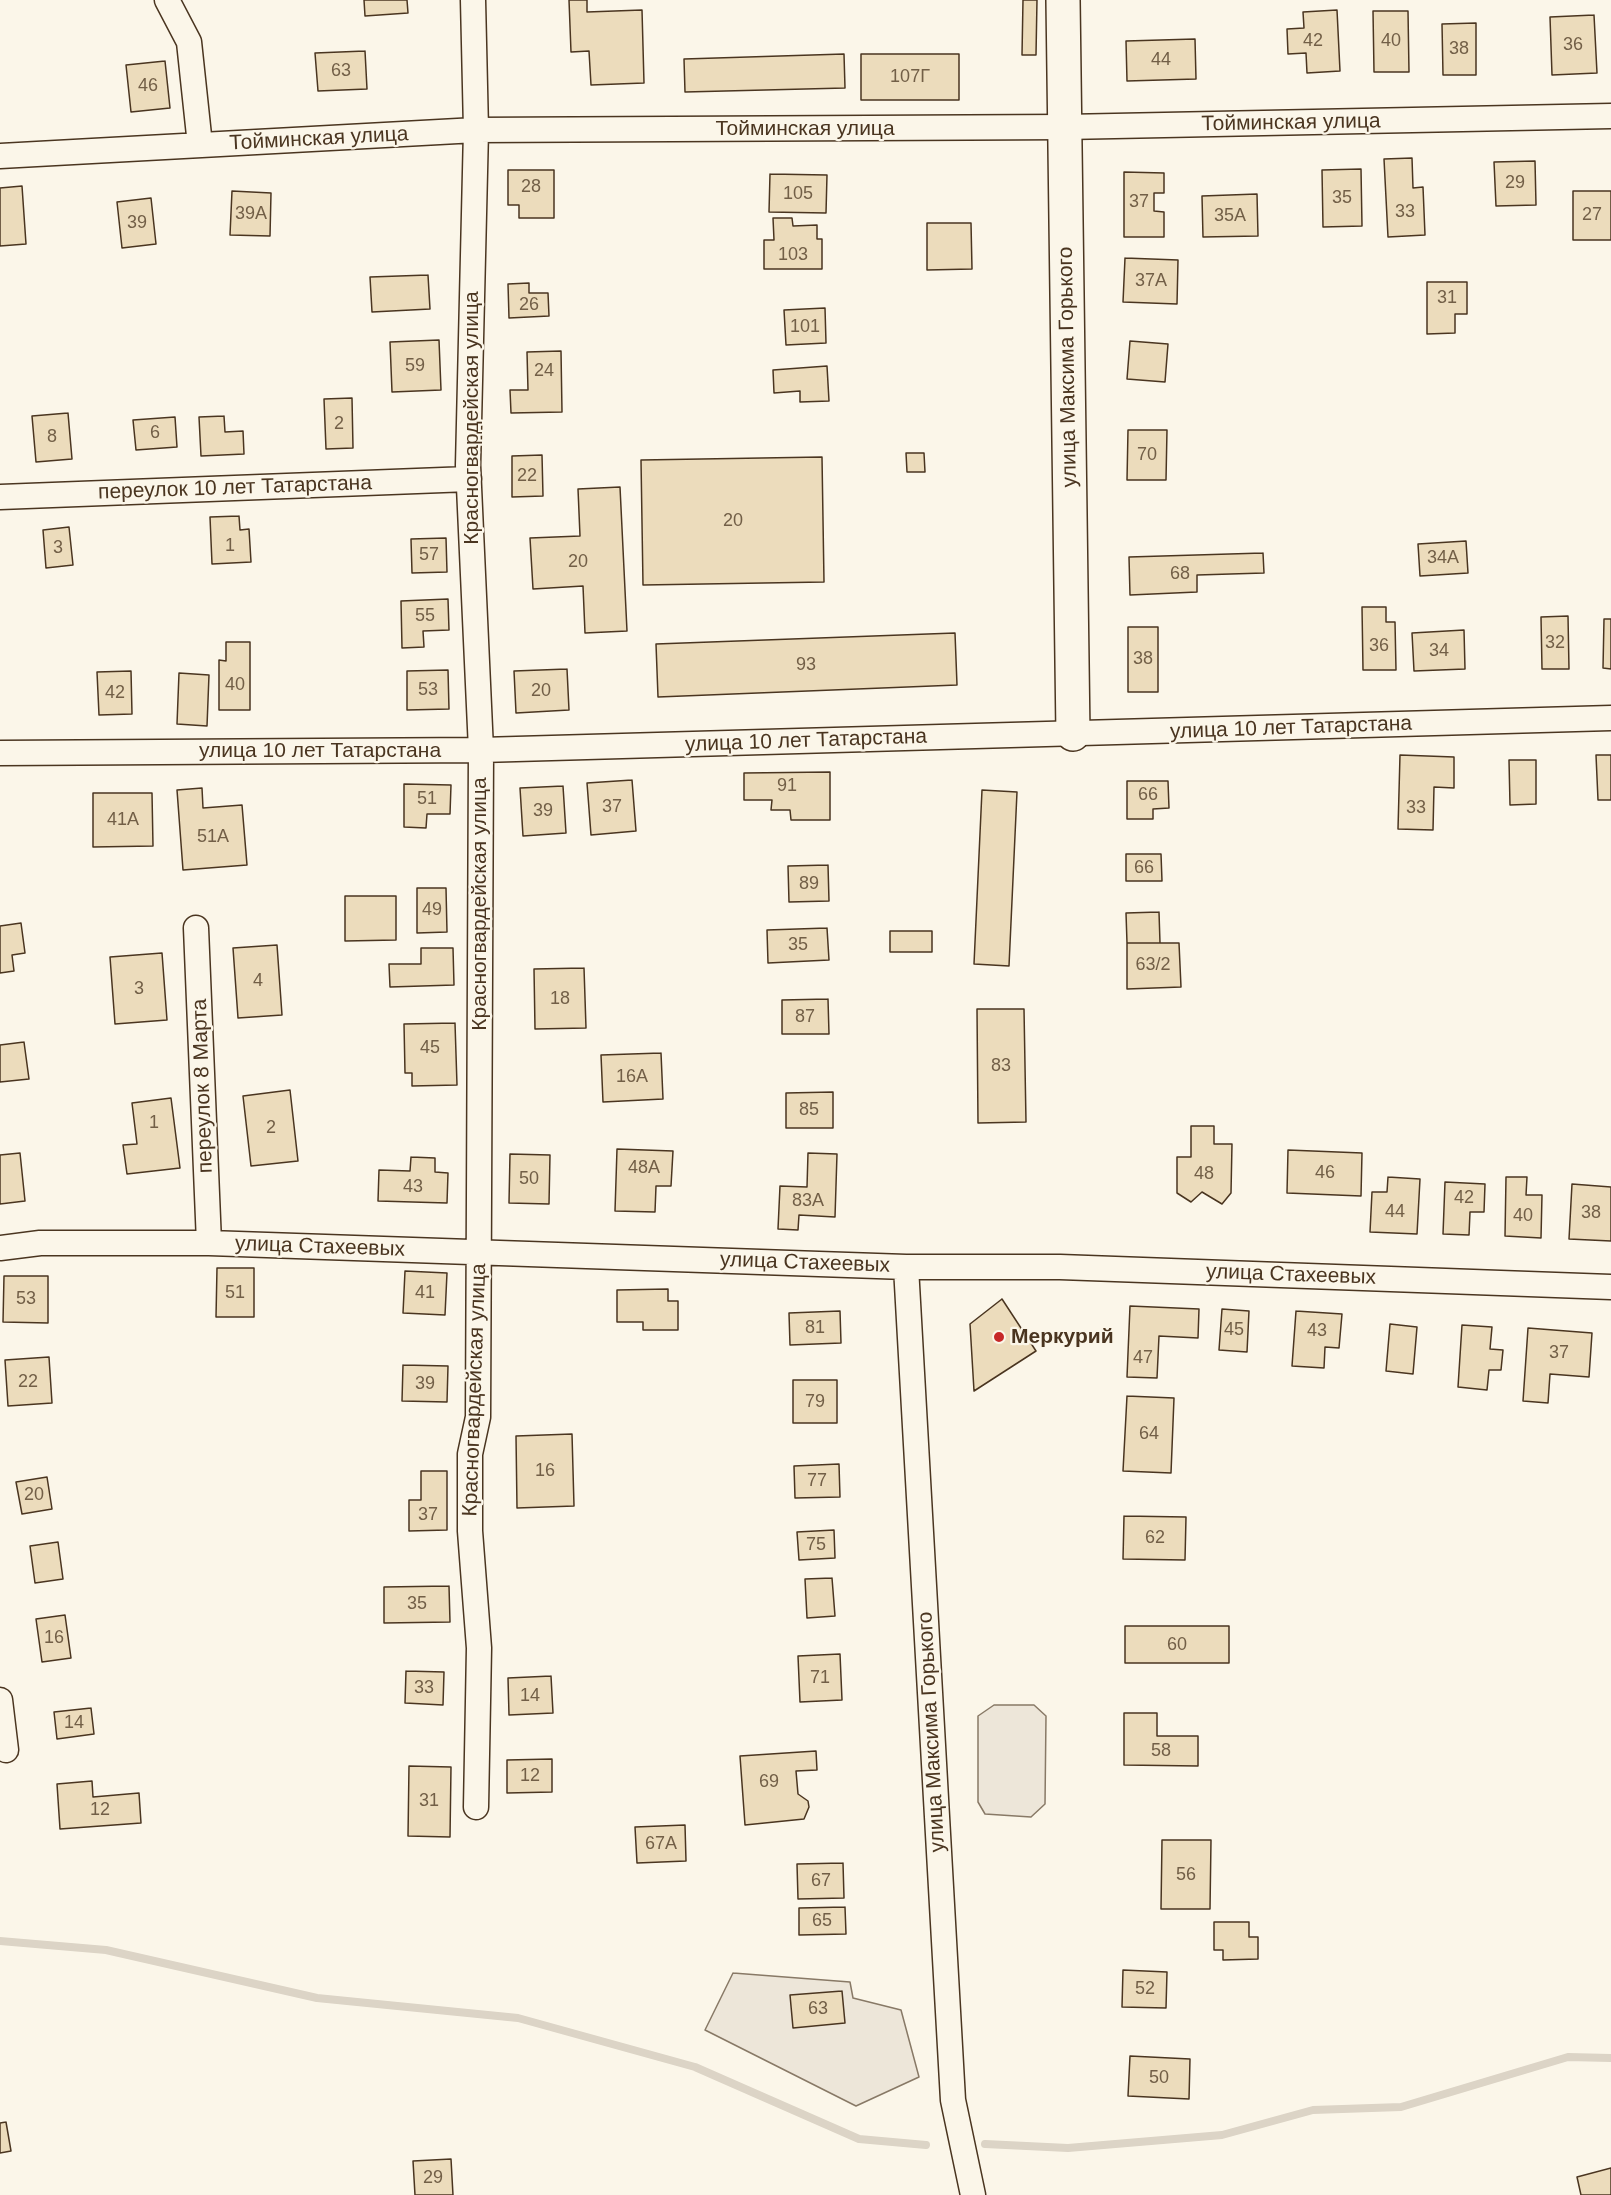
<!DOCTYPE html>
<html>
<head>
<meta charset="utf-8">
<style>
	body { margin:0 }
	canvas { display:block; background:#fbf6e9 }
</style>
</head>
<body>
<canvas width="1611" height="2195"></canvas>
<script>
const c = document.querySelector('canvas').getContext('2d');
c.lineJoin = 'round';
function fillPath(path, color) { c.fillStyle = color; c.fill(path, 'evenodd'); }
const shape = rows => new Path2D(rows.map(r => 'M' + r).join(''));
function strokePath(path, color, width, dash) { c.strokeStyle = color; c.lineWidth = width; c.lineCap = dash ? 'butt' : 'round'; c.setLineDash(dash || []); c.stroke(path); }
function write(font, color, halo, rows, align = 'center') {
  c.font = font + ' Helvetica,sans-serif'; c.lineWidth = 4.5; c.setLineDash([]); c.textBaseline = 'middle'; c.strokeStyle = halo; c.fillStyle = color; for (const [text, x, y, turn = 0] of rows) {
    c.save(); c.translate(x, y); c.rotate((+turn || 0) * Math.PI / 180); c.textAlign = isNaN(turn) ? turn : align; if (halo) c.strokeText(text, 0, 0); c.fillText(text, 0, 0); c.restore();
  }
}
const green = shape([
	[994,1705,1034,1705,1046,1716,1045,1804,1031,1817,985,1814,978,1802,978,1716,994,1705],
	[733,1973,850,1982,853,1998,901,2010,919,2077,856,2106,705,2030,733,1973]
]);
fillPath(green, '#ede6d9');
strokePath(green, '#887966', 1.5);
strokePath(shape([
	[0,1941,106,1950,317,1998,518,2018,695,2067,859,2139,926,2145],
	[985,2144,1068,2148,1222,2135,1313,2110,1401,2107,1568,2057,1611,2058]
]), '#dcd4c6', 8);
const building = shape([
	[364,0,407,0,408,13,365,16,364,0],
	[569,0,587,0,587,12,642,10,644,83,591,85,589,51,571,52,569,0],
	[1023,0,1037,0,1036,55,1022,55,1023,0],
	[1337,10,1340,71,1307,73,1306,53,1288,54,1287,29,1304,28,1303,12,1337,10],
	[1373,11,1408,11,1409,72,1374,72,1373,11],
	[1594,15,1597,73,1552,75,1550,17,1594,15],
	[1476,23,1476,75,1443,75,1442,24,1476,23],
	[1195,39,1196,79,1127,81,1126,41,1195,39],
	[365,51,367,89,318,91,315,53,365,51],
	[844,54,845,88,685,92,684,59,844,54],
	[861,54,959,54,959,100,861,100,861,54],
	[165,61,170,108,131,112,126,65,165,61],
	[1412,158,1413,188,1423,187,1425,235,1388,237,1384,159,1412,158],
	[1535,161,1536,205,1496,206,1494,162,1535,161],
	[1361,169,1362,226,1323,227,1322,170,1361,169],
	[508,170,554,170,554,218,519,218,519,205,508,205,508,170],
	[1124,172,1164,173,1164,193,1154,193,1154,211,1164,212,1164,237,1124,237,1124,172],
	[770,174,827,175,826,213,769,212,770,174],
	[22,186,26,244,0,246,0,188,22,186],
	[232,191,271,193,270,236,230,235,232,191],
	[1573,191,1611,191,1611,240,1573,240,1573,191],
	[1257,194,1258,236,1203,237,1202,196,1257,194],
	[151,198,156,244,122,248,117,202,151,198],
	[773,218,792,218,793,226,817,225,817,239,822,239,822,269,764,269,764,240,774,240,773,218],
	[927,223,971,223,972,269,927,270,927,223],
	[1125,258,1178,260,1177,304,1123,302,1125,258],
	[428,275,430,309,372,312,370,277,428,275],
	[1427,282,1467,282,1467,314,1455,314,1455,333,1427,334,1427,282],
	[529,283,529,293,548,293,549,316,509,318,508,284,529,283],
	[825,308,826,343,786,345,784,310,825,308],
	[439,340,441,390,392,392,390,342,439,340],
	[1130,341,1168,344,1165,382,1127,379,1130,341],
	[561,351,562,412,511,413,510,390,528,390,527,352,561,351],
	[827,366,829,401,800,402,800,391,774,393,773,370,827,366],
	[352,398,353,448,326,449,324,399,352,398],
	[68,413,72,459,36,462,32,416,68,413],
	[224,416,225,432,243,431,244,454,201,456,199,417,224,416],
	[175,417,177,447,136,450,133,420,175,417],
	[1128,430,1167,430,1166,480,1127,480,1128,430],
	[906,453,924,453,925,472,907,472,906,453],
	[542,455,543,496,512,497,512,456,542,455],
	[822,457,824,582,643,585,641,460,822,457],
	[620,487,627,631,585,633,583,586,533,589,530,538,580,536,578,489,620,487],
	[239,516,240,530,249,529,251,562,212,564,210,517,239,516],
	[69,527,73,565,46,568,43,530,69,527],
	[446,538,447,572,412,573,411,539,446,538],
	[1466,541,1468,573,1420,576,1418,544,1466,541],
	[1263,553,1264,573,1197,575,1197,592,1130,595,1129,557,1263,553],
	[448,599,449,630,423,631,424,647,402,648,401,601,448,599],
	[1362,607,1386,607,1386,622,1395,622,1396,670,1363,670,1362,607],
	[1568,616,1569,669,1542,669,1541,617,1568,616],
	[1604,619,1611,619,1611,669,1603,668,1604,619],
	[1128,627,1158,627,1158,692,1128,692,1128,627],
	[1464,630,1465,669,1414,671,1412,633,1464,630],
	[955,633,957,685,658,697,656,644,955,633],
	[226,642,250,642,250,710,219,710,219,660,226,661,226,642],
	[567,669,569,710,516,713,514,671,567,669],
	[448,670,449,709,407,710,407,671,448,670],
	[131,671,132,714,99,715,97,672,131,671],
	[179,673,209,675,207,726,177,724,179,673],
	[1400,755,1454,757,1454,788,1434,787,1433,830,1398,829,1400,755],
	[1596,755,1611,755,1611,800,1598,800,1596,755],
	[1509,760,1536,760,1536,804,1510,805,1509,760],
	[830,772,830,820,791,820,790,810,771,810,772,800,744,800,744,773,830,772],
	[632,780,636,831,591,835,587,783,632,780],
	[1127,781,1168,781,1169,808,1153,809,1153,819,1127,819,1127,781],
	[404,784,451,785,450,814,427,814,426,828,404,827,404,784],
	[563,786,566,833,523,836,520,788,563,786],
	[202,788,203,808,242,805,247,865,183,870,177,790,202,788],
	[982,790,1017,792,1009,966,974,964,982,790],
	[93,793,152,793,153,846,93,847,93,793],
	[1126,854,1161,854,1162,881,1126,881,1126,854],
	[828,865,829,901,789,902,788,866,828,865],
	[417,888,446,888,447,932,417,933,417,888],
	[345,896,396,896,396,940,345,941,345,896],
	[1159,912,1160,943,1127,943,1126,913,1159,912],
	[21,923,25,953,12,955,14,971,0,973,0,926,21,923],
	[827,928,829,960,768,963,767,930,827,928],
	[890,931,932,931,932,952,890,952,890,931],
	[1127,943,1179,943,1181,987,1127,989,1127,943],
	[277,945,282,1015,238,1018,233,948,277,945],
	[421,948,453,948,454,985,390,987,389,964,421,964,421,948],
	[162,953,167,1020,115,1024,110,957,162,953],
	[584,968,586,1028,535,1029,534,969,584,968],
	[828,999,829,1034,782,1034,782,1000,828,999],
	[977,1009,1024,1009,1026,1122,978,1123,977,1009],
	[455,1023,457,1085,412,1086,412,1073,405,1073,404,1024,455,1023],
	[24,1042,29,1079,0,1082,0,1045,24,1042],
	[661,1053,663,1099,603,1102,601,1055,661,1053],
	[290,1090,298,1161,251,1166,243,1096,290,1090],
	[833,1092,833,1128,786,1128,786,1093,833,1092],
	[171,1098,180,1168,127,1174,123,1145,137,1144,132,1103,171,1098],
	[1191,1126,1214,1126,1214,1144,1232,1144,1231,1193,1222,1204,1202,1192,1191,1202,1177,1193,1177,1157,1191,1157,1191,1126],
	[617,1149,673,1151,671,1186,656,1186,655,1212,615,1211,617,1149],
	[1288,1150,1362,1153,1361,1196,1287,1193,1288,1150],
	[20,1153,25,1201,0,1204,0,1155,20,1153],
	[808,1153,837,1154,835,1217,799,1215,798,1230,778,1229,780,1186,807,1187,808,1153],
	[510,1154,550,1155,549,1204,509,1203,510,1154],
	[411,1157,435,1158,435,1172,448,1173,447,1203,378,1201,379,1170,410,1171,411,1157],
	[1388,1177,1420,1179,1417,1234,1370,1232,1372,1192,1387,1192,1388,1177],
	[1506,1177,1527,1177,1526,1195,1542,1195,1541,1238,1505,1236,1506,1177],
	[1445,1182,1485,1184,1484,1212,1470,1212,1469,1235,1443,1234,1445,1182],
	[1572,1184,1611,1187,1611,1241,1569,1239,1572,1184],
	[217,1268,254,1268,254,1317,216,1317,217,1268],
	[405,1271,447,1273,445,1315,403,1313,405,1271],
	[4,1276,48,1276,48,1323,3,1322,4,1276],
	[668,1289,668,1301,678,1301,678,1330,643,1330,643,1322,617,1322,617,1290,668,1289],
	[1002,1299,1036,1351,974,1391,970,1324,1002,1299],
	[1130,1306,1199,1309,1198,1338,1159,1336,1157,1378,1127,1377,1130,1306],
	[1222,1309,1249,1311,1247,1352,1219,1350,1222,1309],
	[840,1311,841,1343,790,1345,789,1313,840,1311],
	[1296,1311,1342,1314,1339,1348,1325,1347,1324,1368,1292,1366,1296,1311],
	[1390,1324,1417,1327,1413,1374,1386,1371,1390,1324],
	[1462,1325,1492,1327,1490,1349,1503,1350,1501,1370,1489,1370,1487,1390,1458,1387,1462,1325],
	[1528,1328,1592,1333,1589,1377,1550,1374,1548,1403,1523,1401,1528,1328],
	[49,1357,52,1403,8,1406,5,1360,49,1357],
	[403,1365,448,1366,447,1402,402,1401,403,1365],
	[793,1380,837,1380,837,1423,793,1423,793,1380],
	[1127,1396,1174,1398,1171,1473,1123,1471,1127,1396],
	[572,1434,574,1506,517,1508,516,1436,572,1434],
	[839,1464,840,1497,795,1498,794,1466,839,1464],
	[421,1471,447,1471,447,1530,409,1531,409,1500,421,1500,421,1471],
	[47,1477,52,1509,22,1514,16,1482,47,1477],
	[1124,1516,1186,1517,1185,1560,1123,1559,1124,1516],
	[834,1530,835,1558,799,1560,797,1532,834,1530],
	[58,1542,63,1579,35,1583,30,1546,58,1542],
	[832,1578,835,1616,807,1618,805,1579,832,1578],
	[449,1586,450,1622,384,1623,384,1587,449,1586],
	[65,1615,71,1658,42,1662,36,1619,65,1615],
	[1125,1626,1229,1626,1229,1663,1125,1663,1125,1626],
	[840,1654,842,1700,800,1702,798,1656,840,1654],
	[406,1671,444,1672,443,1705,405,1703,406,1671],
	[551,1676,553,1713,509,1715,508,1678,551,1676],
	[91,1708,94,1734,57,1739,54,1712,91,1708],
	[1124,1713,1157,1713,1157,1736,1198,1736,1198,1766,1124,1765,1124,1713],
	[816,1751,817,1770,796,1771,798,1794,808,1801,809,1807,804,1819,745,1825,740,1756,816,1751],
	[552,1759,552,1792,507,1793,507,1760,552,1759],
	[409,1766,451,1767,450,1837,408,1836,409,1766],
	[92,1781,93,1797,139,1793,141,1823,60,1829,57,1784,92,1781],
	[685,1825,686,1861,637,1863,635,1827,685,1825],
	[1162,1840,1211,1840,1210,1909,1161,1909,1162,1840],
	[843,1863,844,1898,798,1899,797,1864,843,1863],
	[845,1907,846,1934,799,1935,799,1908,845,1907],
	[1214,1922,1249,1922,1249,1937,1258,1937,1258,1959,1223,1960,1223,1950,1214,1950,1214,1922],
	[1123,1970,1167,1972,1166,2008,1122,2007,1123,1970],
	[842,1991,845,2023,793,2028,790,1995,842,1991],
	[1130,2056,1190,2059,1189,2099,1128,2096,1130,2056],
	[6,2122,11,2151,0,2153,0,2123,6,2122],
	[451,2159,453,2195,415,2195,413,2161,451,2159],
	[1611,2168,1611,2195,1581,2195,1577,2177,1611,2168]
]);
fillPath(building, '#ecdcbc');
strokePath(building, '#4a3520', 1.5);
const street = shape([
	[167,0,189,42,200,145],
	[473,0,476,130,468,465,481,750,478,1417,470,1454,470,1531,479,1648,476,1807],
	[0,156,476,130,1065,127,1611,116],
	[0,497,469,479],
	[0,753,481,750,1611,718],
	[196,928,209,1243],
	[0,1248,40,1243,209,1243,906,1267,1060,1267,1611,1287],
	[906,1267,953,2100,973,2195],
	[0,1700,6,1750]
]);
const secondary = shape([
	[1063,0,1073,734]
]);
strokePath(street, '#4a3520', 27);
strokePath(secondary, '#4a3520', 36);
strokePath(street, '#fbf6e9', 24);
strokePath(secondary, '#fbf6e9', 33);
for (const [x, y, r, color] of [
	[999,1337,6,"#c62828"]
]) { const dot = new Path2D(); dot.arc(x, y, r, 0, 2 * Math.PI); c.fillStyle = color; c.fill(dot); strokePath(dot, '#fbf6e9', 2); }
write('18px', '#725f47', null, [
	["42",1313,41],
	["40",1391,41],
	["36",1573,45],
	["38",1459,49],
	["44",1161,60],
	["63",341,71],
	["107Г",910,77],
	["46",148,86],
	["29",1515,183],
	["28",531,187],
	["105",798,194],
	["35",1342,198],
	["37",1139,202],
	["33",1405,212],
	["39А",251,214],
	["27",1592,215],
	["35А",1230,216],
	["39",137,223],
	["103",793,255],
	["37А",1151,281],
	["31",1447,298],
	["26",529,305],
	["101",805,327],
	["59",415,366],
	["24",544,371],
	["2",339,424],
	["6",155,433],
	["8",52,437],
	["70",1147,455],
	["22",527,476],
	["20",733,521],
	["1",230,546],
	["3",58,548],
	["57",429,555],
	["34А",1443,558],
	["20",578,562],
	["68",1180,574],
	["55",425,616],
	["32",1555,643],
	["36",1379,646],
	["34",1439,651],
	["38",1143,659],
	["93",806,665],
	["40",235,685],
	["53",428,690],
	["20",541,691],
	["42",115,693],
	["91",787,786],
	["66",1148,795],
	["51",427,799],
	["37",612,807],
	["33",1416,808],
	["39",543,811],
	["41А",123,820],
	["51А",213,837],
	["66",1144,868],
	["89",809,884],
	["49",432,910],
	["35",798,945],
	["63/2",1153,965],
	["4",258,981],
	["3",139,989],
	["18",560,999],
	["87",805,1017],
	["45",430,1048],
	["83",1001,1066],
	["16А",632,1077],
	["85",809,1110],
	["1",154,1123],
	["2",271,1128],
	["48А",644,1168],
	["46",1325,1173],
	["48",1204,1174],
	["50",529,1179],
	["43",413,1187],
	["42",1464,1198],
	["83А",808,1201],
	["44",1395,1212],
	["38",1591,1213],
	["40",1523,1216],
	["51",235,1293],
	["41",425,1293],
	["53",26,1299],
	["81",815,1328],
	["45",1234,1330],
	["43",1317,1331],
	["37",1559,1353],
	["47",1143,1358],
	["22",28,1382],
	["39",425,1384],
	["79",815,1402],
	["64",1149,1434],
	["16",545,1471],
	["77",817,1481],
	["20",34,1495],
	["37",428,1515],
	["62",1155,1538],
	["75",816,1545],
	["35",417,1604],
	["16",54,1638],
	["60",1177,1645],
	["71",820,1678],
	["33",424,1688],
	["14",530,1696],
	["14",74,1723],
	["58",1161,1751],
	["12",530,1776],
	["69",769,1782],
	["31",429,1801],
	["12",100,1810],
	["67А",661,1844],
	["56",1186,1875],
	["67",821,1881],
	["65",822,1921],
	["52",1145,1989],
	["63",818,2009],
	["50",1159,2078],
	["29",433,2178]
]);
write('21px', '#4a3520', '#fbf6e9', [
	["Тойминская улица",1291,123,-1],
	["Тойминская улица",805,129],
	["Тойминская улица",319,139,-3],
	["улица Максима Горького",1068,367,-91],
	["Красногвардейская улица",472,418,-90],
	["переулок 10 лет Татарстана",235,488,-2],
	["улица 10 лет Татарстана",1291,728,-2],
	["улица 10 лет Татарстана",806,741,-2],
	["улица 10 лет Татарстана",320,751],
	["Красногвардейская улица",480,904,-90],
	["переулок 8 Марта",203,1086,-92],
	["улица Стахеевых",320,1247,2],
	["улица Стахеевых",805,1263,2],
	["улица Стахеевых",1291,1275,2],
	["Красногвардейская улица",475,1390,-88],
	["улица Максима Горького",932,1732,-93]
]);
write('bold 21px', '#4a3520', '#fbf6e9', [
	["Меркурий",1011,1337]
], 'left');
</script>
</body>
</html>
